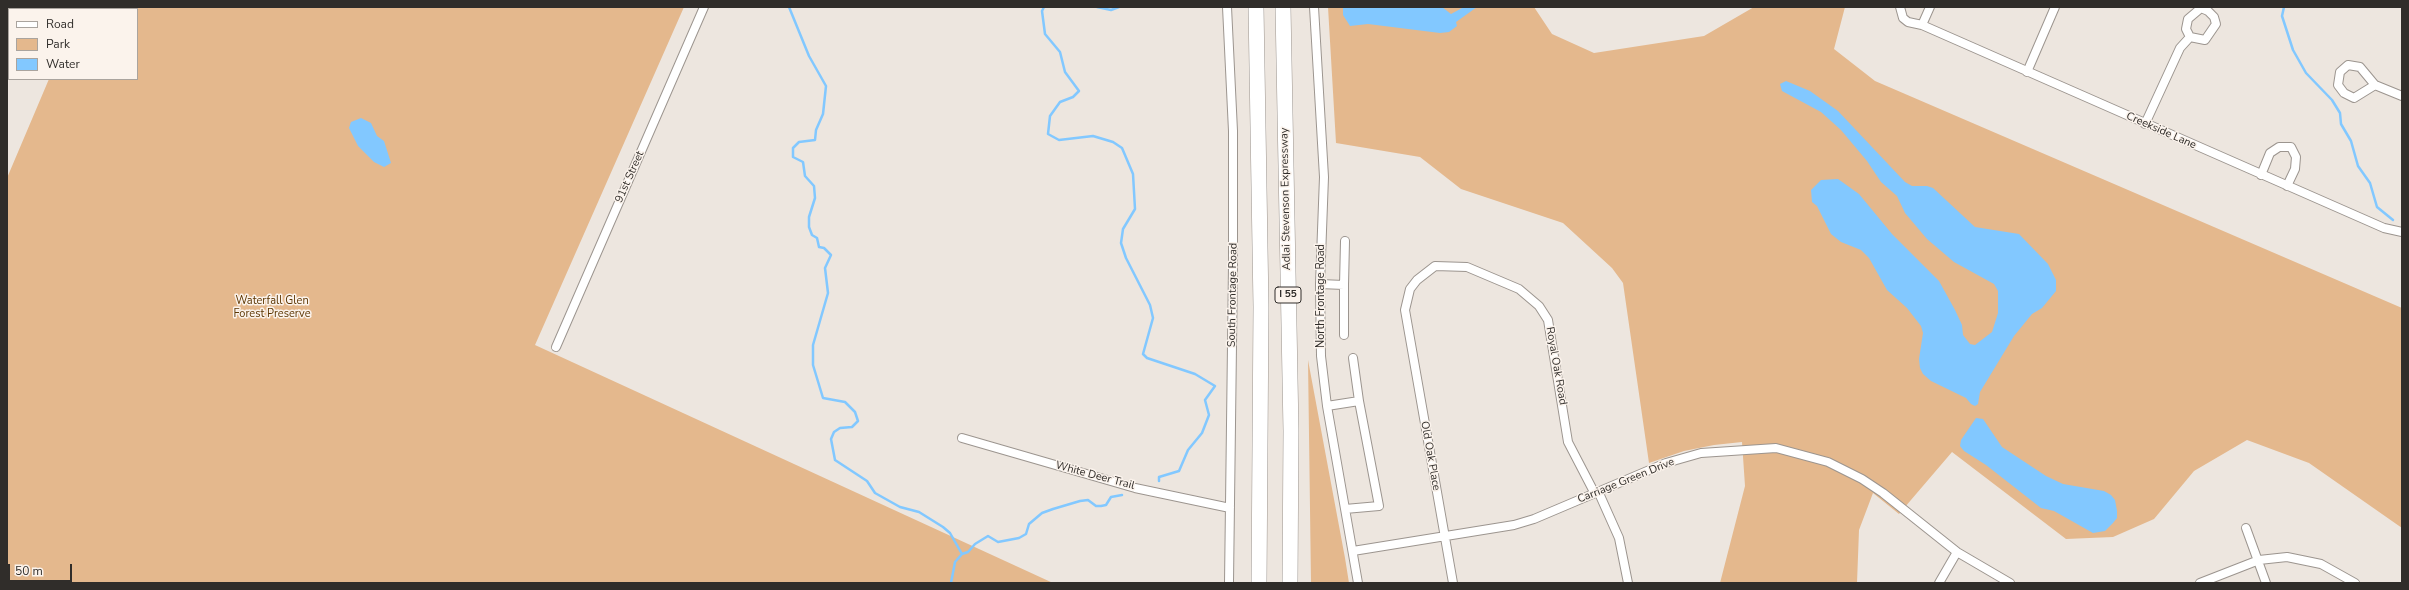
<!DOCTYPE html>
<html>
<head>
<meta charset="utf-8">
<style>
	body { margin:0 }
	#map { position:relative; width:2409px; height:590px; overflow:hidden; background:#ede6df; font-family:"Nunito Sans",sans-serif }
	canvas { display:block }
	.frame { position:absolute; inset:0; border:8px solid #302d2a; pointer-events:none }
	.legend { position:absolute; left:8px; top:8px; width:130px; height:72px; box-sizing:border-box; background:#fbf3ec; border:1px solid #aaa49e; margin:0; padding:5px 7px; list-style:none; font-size:12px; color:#302d2a }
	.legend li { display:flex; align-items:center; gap:8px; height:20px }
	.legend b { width:20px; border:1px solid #aaa49e }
	.scale { position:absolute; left:8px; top:564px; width:64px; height:18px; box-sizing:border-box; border:2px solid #302d2a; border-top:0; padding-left:5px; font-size:12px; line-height:14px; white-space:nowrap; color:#302d2a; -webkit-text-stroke:3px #fbf3ec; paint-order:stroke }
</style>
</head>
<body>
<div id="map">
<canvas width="2409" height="590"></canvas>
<div class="frame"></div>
<ul class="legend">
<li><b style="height:5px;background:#fff"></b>Road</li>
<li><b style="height:11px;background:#e4b88d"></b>Park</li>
<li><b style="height:11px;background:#82c8ff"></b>Water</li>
</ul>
<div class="scale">50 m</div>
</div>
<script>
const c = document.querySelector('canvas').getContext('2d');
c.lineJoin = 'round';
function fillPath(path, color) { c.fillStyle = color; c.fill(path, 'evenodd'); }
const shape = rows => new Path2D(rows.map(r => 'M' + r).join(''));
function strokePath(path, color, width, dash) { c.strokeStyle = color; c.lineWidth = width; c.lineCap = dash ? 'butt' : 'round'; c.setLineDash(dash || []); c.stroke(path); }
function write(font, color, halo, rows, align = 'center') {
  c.font = font + ' "Nunito Sans",sans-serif'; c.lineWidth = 3; c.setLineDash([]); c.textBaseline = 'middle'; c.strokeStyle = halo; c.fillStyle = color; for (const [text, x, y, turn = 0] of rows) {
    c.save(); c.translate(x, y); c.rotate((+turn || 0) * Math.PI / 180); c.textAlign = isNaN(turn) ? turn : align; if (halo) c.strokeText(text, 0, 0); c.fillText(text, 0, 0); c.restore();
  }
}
fillPath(shape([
	[80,7,684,7,535,345,1053,583,7,583,7,178,49,79,137,79,137,9,79,9],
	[1328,7,1534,7,1552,34,1594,53,1704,36,1754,7,1845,7,1834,49,1875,81,2402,308,2402,528,2309,463,2247,440,2194,471,2154,519,2113,537,2066,539,1952,452,1899,514,1873,493,1859,530,1857,583,1720,583,1745,486,1742,442,1714,445,1684,451,1649,463,1623,283,1612,268,1563,223,1461,189,1420,157,1336,143],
	[1308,360,1345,558,1349,583,1311,583]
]), '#e4b88d');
fillPath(shape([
	[1343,7,1442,7,1451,14,1464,7,1477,7,1456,22,1457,26,1449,32,1440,33,1368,24,1350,26,1343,15],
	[1786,81,1810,91,1838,111,1905,182,1912,186,1927,186,1933,188,1975,227,2019,234,2048,264,2056,280,2056,291,2042,308,2032,314,2014,336,1980,392,1978,404,1975,406,1971,404,1966,398,1931,381,1923,374,1920,368,1919,359,1923,333,1921,326,1907,308,1887,290,1869,258,1861,250,1841,242,1831,234,1817,206,1812,202,1811,190,1821,180,1838,179,1859,194,1892,234,1939,281,1955,310,1962,325,1963,335,1970,344,1975,345,1992,332,1998,313,1998,291,1994,284,1954,262,1927,239,1905,213,1897,196,1881,182,1867,161,1841,130,1821,112,1782,91,1780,84],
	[361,118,371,123,377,136,384,141,391,163,384,167,374,162,358,146,349,128,351,122],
	[1976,418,1983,419,2002,447,2046,476,2063,484,2104,491,2111,495,2115,500,2117,511,2117,518,2113,523,2105,531,2093,533,2054,511,2041,508,1986,465,1964,451,1960,446,1961,440]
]), '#82c8ff');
strokePath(shape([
	[789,7,809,56,826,86,823,114,816,130,815,140,799,142,793,148,793,157,803,162,805,176,814,186,815,198,809,217,809,227,812,235,817,238,819,247,824,248,831,255,825,268,828,293,813,345,813,365,823,398,845,402,855,412,858,421,852,427,840,428,834,432,831,439,835,460,867,481,875,493,900,507,919,512,943,527,950,533,962,554],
	[1044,7,1042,11,1045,34,1060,52,1065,72,1079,91,1073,97,1060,102,1050,116,1048,134,1059,140,1093,136,1113,142,1122,148,1133,174,1135,209,1123,229,1121,243,1126,258,1150,305,1153,318,1143,354,1147,358,1195,374,1215,386,1205,400,1209,415,1202,433,1188,450,1179,471,1159,477,1159,481],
	[1097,7,1111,10,1119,7],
	[2284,7,2282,16,2293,50,2306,73,2332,100,2340,113,2341,124,2351,141,2358,166,2370,183,2377,207,2393,220],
	[962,554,968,552,975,544,988,536,998,542,1019,538,1026,534,1029,524,1042,513,1053,509,1080,501,1088,500,1096,506,1101,506,1106,505,1111,497,1122,495],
	[951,583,955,562,962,554]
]), '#82c8ff', 2.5);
const street = shape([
	[1227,7,1233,131,1233,265,1229,583],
	[1314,7,1324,177,1320,284,1321,356,1327,406,1358,583],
	[1900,7,1903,18,1908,22,1922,25,2384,228,2402,232],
	[1922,25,1930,7],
	[2027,72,2055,7],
	[2375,85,2354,98,2344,93,2338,85,2340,72,2348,65,2360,67,2375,85,2402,96],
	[2145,124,2180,48,2190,37,2205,40,2216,24,2214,17,2208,11,2201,8,2188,19,2186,29,2190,37],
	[2261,175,2270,153,2279,147,2291,147,2296,157,2295,169,2287,186],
	[1320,284,1344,285,1344,335],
	[1344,285,1345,241],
	[556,347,704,7],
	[1353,358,1359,401],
	[1327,406,1359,401,1379,506,1345,509],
	[962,438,1135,488,1230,508],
	[1598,491,1619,538,1628,583],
	[2246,528,2266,583],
	[1353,551,1514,525,1534,519,1666,463,1701,453,1776,448,1828,462,1862,479,1883,493,1957,552,2010,583],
	[1453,583,1405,310,1410,289,1417,280,1435,266,1467,267,1519,289,1539,306,1548,320,1568,442,1594,492],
	[1939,583,1957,552],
	[2200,583,2259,560,2287,557,2321,564,2355,583]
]);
const highway = shape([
	[1256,7,1261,307,1259,583],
	[1283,7,1291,431,1290,583]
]);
strokePath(street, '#9c958f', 10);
strokePath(highway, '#9c958f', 16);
strokePath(street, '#fff', 8);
strokePath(highway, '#fff', 15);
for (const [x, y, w] of [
	[1288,295,26]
]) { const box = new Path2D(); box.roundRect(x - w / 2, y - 8, w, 16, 3); c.fillStyle = '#fbf3ec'; c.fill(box); strokePath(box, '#302d2a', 1); }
write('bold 10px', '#302d2a', null, [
	["I 55",1288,295]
]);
write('11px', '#302d2a', '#fbf3ec', [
	["Creekside Lane",2161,131,24],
	["91st Street",630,177,-66],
	["Adlai Stevenson Expressway",1286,199,-91],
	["South Frontage Road",1233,295,-89],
	["North Frontage Road",1321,296,-90],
	["Royal Oak Road",1556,366,80],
	["Old Oak Place",1430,456,80],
	["White Deer Trail",1095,476,15],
	["Carriage Green Drive",1626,481,-22]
]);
write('11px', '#5d3602', '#fbf3ec', [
	["Waterfall Glen",272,301],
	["Forest Preserve",272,314]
]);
</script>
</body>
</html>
